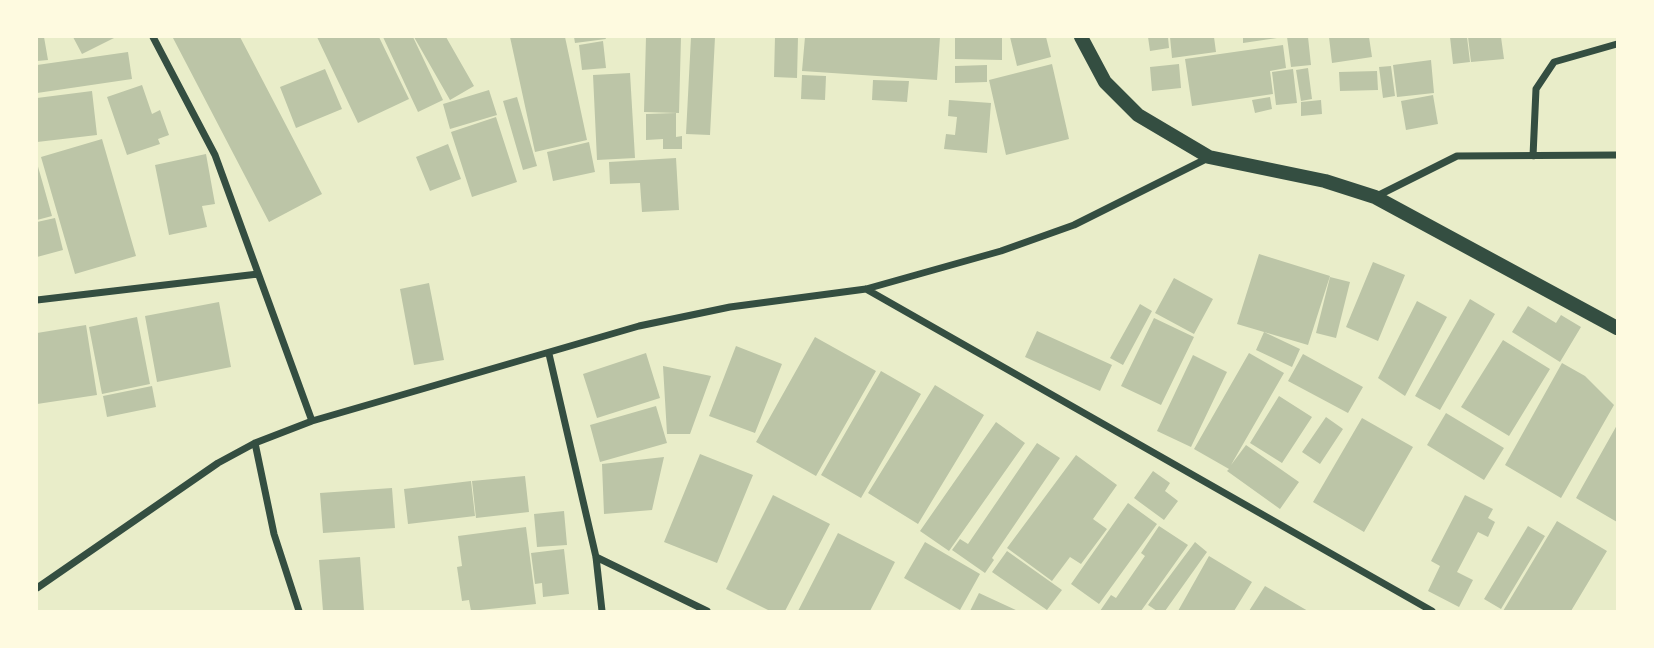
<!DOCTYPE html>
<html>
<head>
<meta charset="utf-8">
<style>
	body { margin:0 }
	#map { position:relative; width:1654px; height:648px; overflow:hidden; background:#e9edc9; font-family:"Sofia Sans Condensed",sans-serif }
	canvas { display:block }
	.frame { position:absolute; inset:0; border:38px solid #fefae0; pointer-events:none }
</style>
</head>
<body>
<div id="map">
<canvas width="1654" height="648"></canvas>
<div class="frame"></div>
</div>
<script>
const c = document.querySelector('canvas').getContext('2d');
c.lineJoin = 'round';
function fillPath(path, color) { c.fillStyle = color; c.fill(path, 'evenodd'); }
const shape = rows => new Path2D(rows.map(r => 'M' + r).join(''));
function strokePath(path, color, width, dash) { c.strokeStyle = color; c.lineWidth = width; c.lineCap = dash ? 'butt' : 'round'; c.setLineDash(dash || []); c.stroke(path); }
fillPath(shape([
	[37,37,44,37,48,60,37,61],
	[73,37,116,37,82,54],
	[176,37,240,37,322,194,269,222,173,38],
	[317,37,379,37,409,99,358,123],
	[383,37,413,37,443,100,418,112],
	[414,37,446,37,474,86,450,100],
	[510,37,565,37,587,140,535,152],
	[574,37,605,37,606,39,575,43],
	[646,37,681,37,679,113,644,112],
	[691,37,715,37,710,135,686,134],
	[775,37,798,37,797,78,774,77],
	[805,37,940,37,937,80,802,71],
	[955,37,1002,37,1002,60,955,59],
	[1010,37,1046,37,1051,57,1017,66],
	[1148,37,1168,37,1169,48,1150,51],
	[1170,37,1214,37,1216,52,1172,58],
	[1243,37,1277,37,1277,38,1243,43],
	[1287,37,1308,37,1311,65,1291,67],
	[1329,37,1369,37,1372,57,1332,63],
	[1450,37,1467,37,1470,62,1453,64],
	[1468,37,1501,37,1504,59,1471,62],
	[603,41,606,68,582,70,579,45],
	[1283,45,1286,68,1270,71,1273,94,1192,106,1185,59],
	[128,52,132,79,37,93,37,65],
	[1431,60,1434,93,1397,97,1393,65],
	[1052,64,1069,139,1006,155,989,80],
	[1179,64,1181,88,1152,91,1150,67],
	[987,65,987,82,955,83,955,66],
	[1391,66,1395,96,1383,98,1379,67],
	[1308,68,1312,99,1301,101,1296,70],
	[325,69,342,109,296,128,280,87],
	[1293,69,1297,103,1276,105,1272,72],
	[1377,71,1378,90,1340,91,1339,72],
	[630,73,635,158,597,160,593,75],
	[802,75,826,76,825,100,801,99],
	[873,80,909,81,907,102,872,100],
	[142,85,152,114,160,110,169,135,158,139,160,144,127,155,107,97],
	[489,90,497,115,450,129,443,104],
	[92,91,97,135,37,142,37,98],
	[1433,95,1438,124,1406,130,1401,101],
	[517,97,537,166,523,170,503,101],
	[1270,97,1272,109,1255,113,1252,100],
	[949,100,991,103,987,153,944,149,946,134,955,135,957,117,948,116],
	[1321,100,1322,114,1301,116,1301,102],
	[676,113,676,137,682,136,682,149,663,149,663,139,646,140,646,114],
	[496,117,517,182,472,197,451,132],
	[102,139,136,256,75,274,41,157],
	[589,142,595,172,553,181,547,152],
	[448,144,461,179,430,191,416,157],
	[206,154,215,204,202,206,207,227,169,235,155,165],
	[676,158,679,210,642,212,640,183,610,184,609,162],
	[37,163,52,216,37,220],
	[55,218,63,250,37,257,37,222],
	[1259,254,1330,276,1308,345,1237,324],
	[1373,262,1405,275,1378,341,1346,327],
	[1330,277,1350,282,1336,338,1316,333],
	[1174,278,1213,299,1194,334,1155,313],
	[429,283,444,360,414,365,400,289],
	[1470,299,1495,314,1440,410,1415,396],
	[1417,301,1447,317,1405,396,1378,378],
	[219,302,231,367,157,382,145,316],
	[1140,304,1152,311,1123,365,1110,358],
	[1528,306,1556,323,1561,315,1581,327,1560,362,1512,332],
	[137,317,150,384,102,394,89,327],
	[1154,318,1194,337,1161,405,1121,386],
	[86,325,97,395,37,404,37,333],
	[1037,331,1112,365,1100,391,1025,357],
	[1264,332,1300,349,1292,367,1256,350],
	[815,337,876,371,816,476,756,442],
	[1503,340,1550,369,1509,436,1461,407],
	[736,346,782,364,755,433,709,416],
	[646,353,660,398,597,418,583,374],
	[1249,353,1284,373,1231,465,1246,445,1299,482,1280,509,1227,471,1229,469,1194,449],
	[1303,354,1363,387,1348,413,1288,381],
	[1193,355,1227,372,1191,447,1157,431],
	[1562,363,1585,376,1614,405,1561,498,1505,465],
	[663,366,711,376,690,434,667,434],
	[881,371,921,394,861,498,821,475],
	[935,385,984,415,918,524,868,493],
	[152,386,156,407,107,417,103,396],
	[1279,396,1312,417,1282,463,1250,443],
	[656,406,667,443,600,462,590,425],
	[1446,413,1504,448,1484,480,1427,445],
	[1326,417,1343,429,1320,464,1302,452],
	[1362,418,1413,447,1364,532,1313,502],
	[996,422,1025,443,949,551,920,531],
	[1617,425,1617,522,1576,498],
	[1037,443,1060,458,992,558,994,560,985,573,952,550,960,539,968,544],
	[700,454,753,475,717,563,664,542],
	[1076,455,1117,485,1093,519,1107,529,1081,564,1070,557,1052,581,1007,548],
	[664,457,652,510,604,514,602,464],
	[1153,471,1170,483,1165,491,1178,501,1164,520,1134,498],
	[525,476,529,512,476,518,472,481],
	[471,481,475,516,408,524,404,489],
	[392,488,395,528,323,533,320,493],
	[773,495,830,524,785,611,770,611,726,589],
	[1465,495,1493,509,1488,518,1495,522,1488,537,1478,532,1457,572,1473,580,1459,607,1428,591,1440,566,1431,561],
	[1128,503,1157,524,1099,604,1071,584],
	[564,511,567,545,537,547,534,514],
	[1557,521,1607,551,1571,611,1503,611],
	[1159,526,1188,545,1141,611,1100,611,1111,595,1116,598,1145,556,1141,553],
	[1528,526,1545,536,1501,609,1484,599],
	[526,527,536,604,471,611,469,600,462,601,457,567,462,566,458,536],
	[838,533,895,562,870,611,798,611],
	[925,542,980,574,960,610,904,578],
	[1195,542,1207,552,1165,611,1157,611,1148,605],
	[564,549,569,594,543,597,542,583,535,584,531,553],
	[1007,551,1062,590,1047,610,992,572],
	[1209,556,1252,582,1234,611,1178,611],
	[360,557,364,611,323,611,319,560],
	[1265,586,1308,611,1249,611],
	[979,593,1018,611,970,611]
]), '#bcc5a7');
strokePath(shape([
	[153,37,215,155,312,421],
	[1533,156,1536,89,1554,62,1617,44],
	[1375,197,1457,156,1617,155],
	[866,289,1432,611],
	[37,300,258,274],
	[549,354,596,557,602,611],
	[255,443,274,534,299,611],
	[596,557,707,611],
	[37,588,218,463,255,443,312,421,639,326,730,307,866,289,1001,251,1074,225,1208,158]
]), '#344e41', 7);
strokePath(shape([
	[1081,37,1105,82,1138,115,1209,157,1325,181,1375,197,1617,328]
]), '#344e41', 14);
</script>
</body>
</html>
